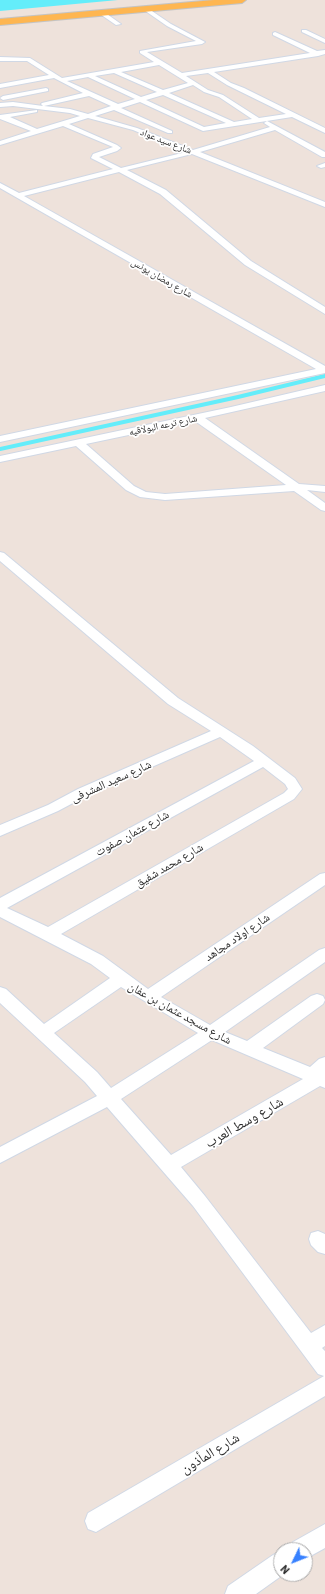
<!DOCTYPE html>
<html>
<head>
<meta charset="utf-8">
<style>
	body { margin:0 }
	#map { position:relative; width:325px; height:1594px; overflow:hidden; background:#eee2db; font-family:Barlow,sans-serif }
	canvas { display:block }
	.north { position:absolute; left:273px; top:1542px; width:40px; height:40px; box-sizing:border-box; background:#fff; border:1px solid #aaa; border-radius:50%; rotate:227deg; font-size:11px; font-weight:700; line-height:16px; text-align:center; color:#2b2b2b }
	.north::after { content:''; display:block; margin:auto; width:14px; height:18px; background:#3781ff; clip-path:polygon(50% 0,100% 100%,50% 72%,0 100%) }
</style>
</head>
<body>
<div id="map">
<canvas width="325" height="1594"></canvas>
<div class="north">N</div>
</div>
<script>
const c = document.querySelector('canvas').getContext('2d');
c.lineJoin = 'round';
function fillPath(path, color) { c.fillStyle = color; c.fill(path, 'evenodd'); }
const shape = rows => new Path2D(rows.map(r => 'M' + r).join(''));
function strokePath(path, color, width, dash) { c.strokeStyle = color; c.lineWidth = width; c.lineCap = dash ? 'butt' : 'round'; c.setLineDash(dash || []); c.stroke(path); }
function write(font, color, halo, rows, align = 'center') {
  c.font = font + ' Barlow,"Noto Naskh Arabic",sans-serif'; c.lineWidth = 3.5; c.setLineDash([]); c.textBaseline = 'middle'; c.strokeStyle = halo; c.fillStyle = color; for (const [text, x, y, turn = 0] of rows) {
    c.save(); c.translate(x, y); c.rotate((+turn || 0) * Math.PI / 180); c.textAlign = isNaN(turn) ? turn : align; if (halo) c.strokeText(text, 0, 0); c.fillText(text, 0, 0); c.restore();
  }
}
fillPath(shape([
	[0,0,118,0,0,11]
]), '#64edfa');
strokePath(shape([
	[0,449,238,397,325,376]
]), '#64edfa', 4);
const street = shape([
	[146,7,171,24,205,42,202,44,147,52,182,73,310,53,273,35,273,33,275,32,317,51,325,50,325,54,318,56,214,72,231,83,244,88,325,128,325,133,292,117,203,131,140,102,121,108,172,131,172,133,168,133,114,110,95,116,137,128,193,150,270,127,264,123,267,121,325,152,325,157,322,157,275,130,200,152,325,202,325,207,192,154,127,170,166,190,251,261,325,307,325,314,245,265,160,194,119,172,24,196,325,366,325,373,0,442,0,436,316,369,0,188,0,183,19,193,113,169,91,158,93,154,113,147,63,126,0,145,0,141,31,131,0,119,0,115,37,110,37,112,10,117,37,129,80,116,70,113,13,106,0,107,0,103,13,102,43,106,41,104,42,103,83,93,54,78,0,88,0,84,49,75,27,61,0,61,0,57,30,58,62,78,154,62,140,53,140,51,196,41,167,26,144,10,143,9,146,7],
	[159,65,188,83,163,90,121,72,159,65],
	[114,73,157,92,141,97,95,76,114,73],
	[208,73,227,85,286,114,259,118,223,95,208,90,186,76,208,73],
	[88,77,135,99,118,104,67,81,88,77],
	[193,85,204,92,219,97,252,119,234,122,169,93,193,85],
	[163,95,226,123,204,127,146,100,163,95],
	[89,96,111,106,88,114,70,109,44,106,89,96],
	[88,118,133,130,186,152,121,168,99,157,117,151,121,148,117,145,69,124,88,118],
	[100,12,104,12,121,24,116,25,100,14,100,12],
	[302,30,306,30,325,39,325,43,302,32,302,30],
	[46,88,48,89,48,91,3,100,0,98,3,96,46,88],
	[325,163,325,167,321,168,317,166,325,163],
	[325,385,325,391,205,418,299,484,325,486,325,492,307,490,325,503,325,511,321,510,294,491,165,500,140,497,126,490,76,446,0,462,0,456,231,407,325,385],
	[195,421,286,485,165,494,146,492,134,486,86,444,195,421],
	[0,552,4,553,178,698,253,746,295,778,302,789,294,799,61,934,103,956,148,989,320,874,325,873,325,885,161,997,210,1025,319,950,325,948,325,962,225,1032,247,1041,311,996,317,994,323,996,325,1000,323,1004,263,1048,310,1067,319,1059,325,1057,325,1088,320,1086,181,1167,205,1196,311,1333,325,1325,325,1346,322,1348,325,1351,325,1396,96,1532,88,1529,85,1521,88,1513,324,1376,318,1374,193,1206,107,1107,0,1163,0,1147,97,1096,85,1082,0,1003,0,987,6,989,44,1024,110,978,91,964,0,917,0,898,254,761,220,737,88,795,58,811,0,836,0,825,48,805,78,789,211,731,168,704,0,561,0,552],
	[263,767,285,784,288,789,284,793,48,927,7,908,263,767],
	[121,987,198,1033,111,1088,97,1072,54,1033,121,987],
	[212,1040,303,1079,171,1155,121,1099,212,1040],
	[318,1231,325,1234,325,1254,318,1252,311,1245,309,1239,311,1233,318,1231],
	[325,1524,325,1548,305,1559,305,1550,290,1550,293,1542,325,1524],
	[281,1552,281,1574,284,1574,256,1594,225,1594,228,1586,273,1555,281,1552]
]);
const primary = shape([
	[214,0,246,0,242,3,0,25,0,19,214,0]
]);
strokePath(street, '#d0d8e5', 2);
strokePath(primary, '#c4c4c4', 2);
fillPath(street, '#fff');
fillPath(primary, '#feb651');
write('10px', '#2b2b2b', '#fff', [
	["شارع سيد عواد",166,141,21],
	["شارع رمضان يونس",162,278,30],
	["شارع ترعه البولاقيه",163,425,-12]
]);
write('12px', '#2b2b2b', '#fff', [
	["شارع سعيد المشرفى",111,781,-24],
	["شارع عثمان صفوت",132,833,-29],
	["شارع محمد شفيق",169,865,-30],
	["شارع اولاد مجاهد",237,937,-34],
	["شارع مسجد عثمان بن عفان",180,1013,29]
]);
write('14px', '#2b2b2b', '#fff', [
	["شارع وسط العرب",244,1122,-30],
	["شارع المأذون",210,1453,-31]
]);
</script>
</body>
</html>
